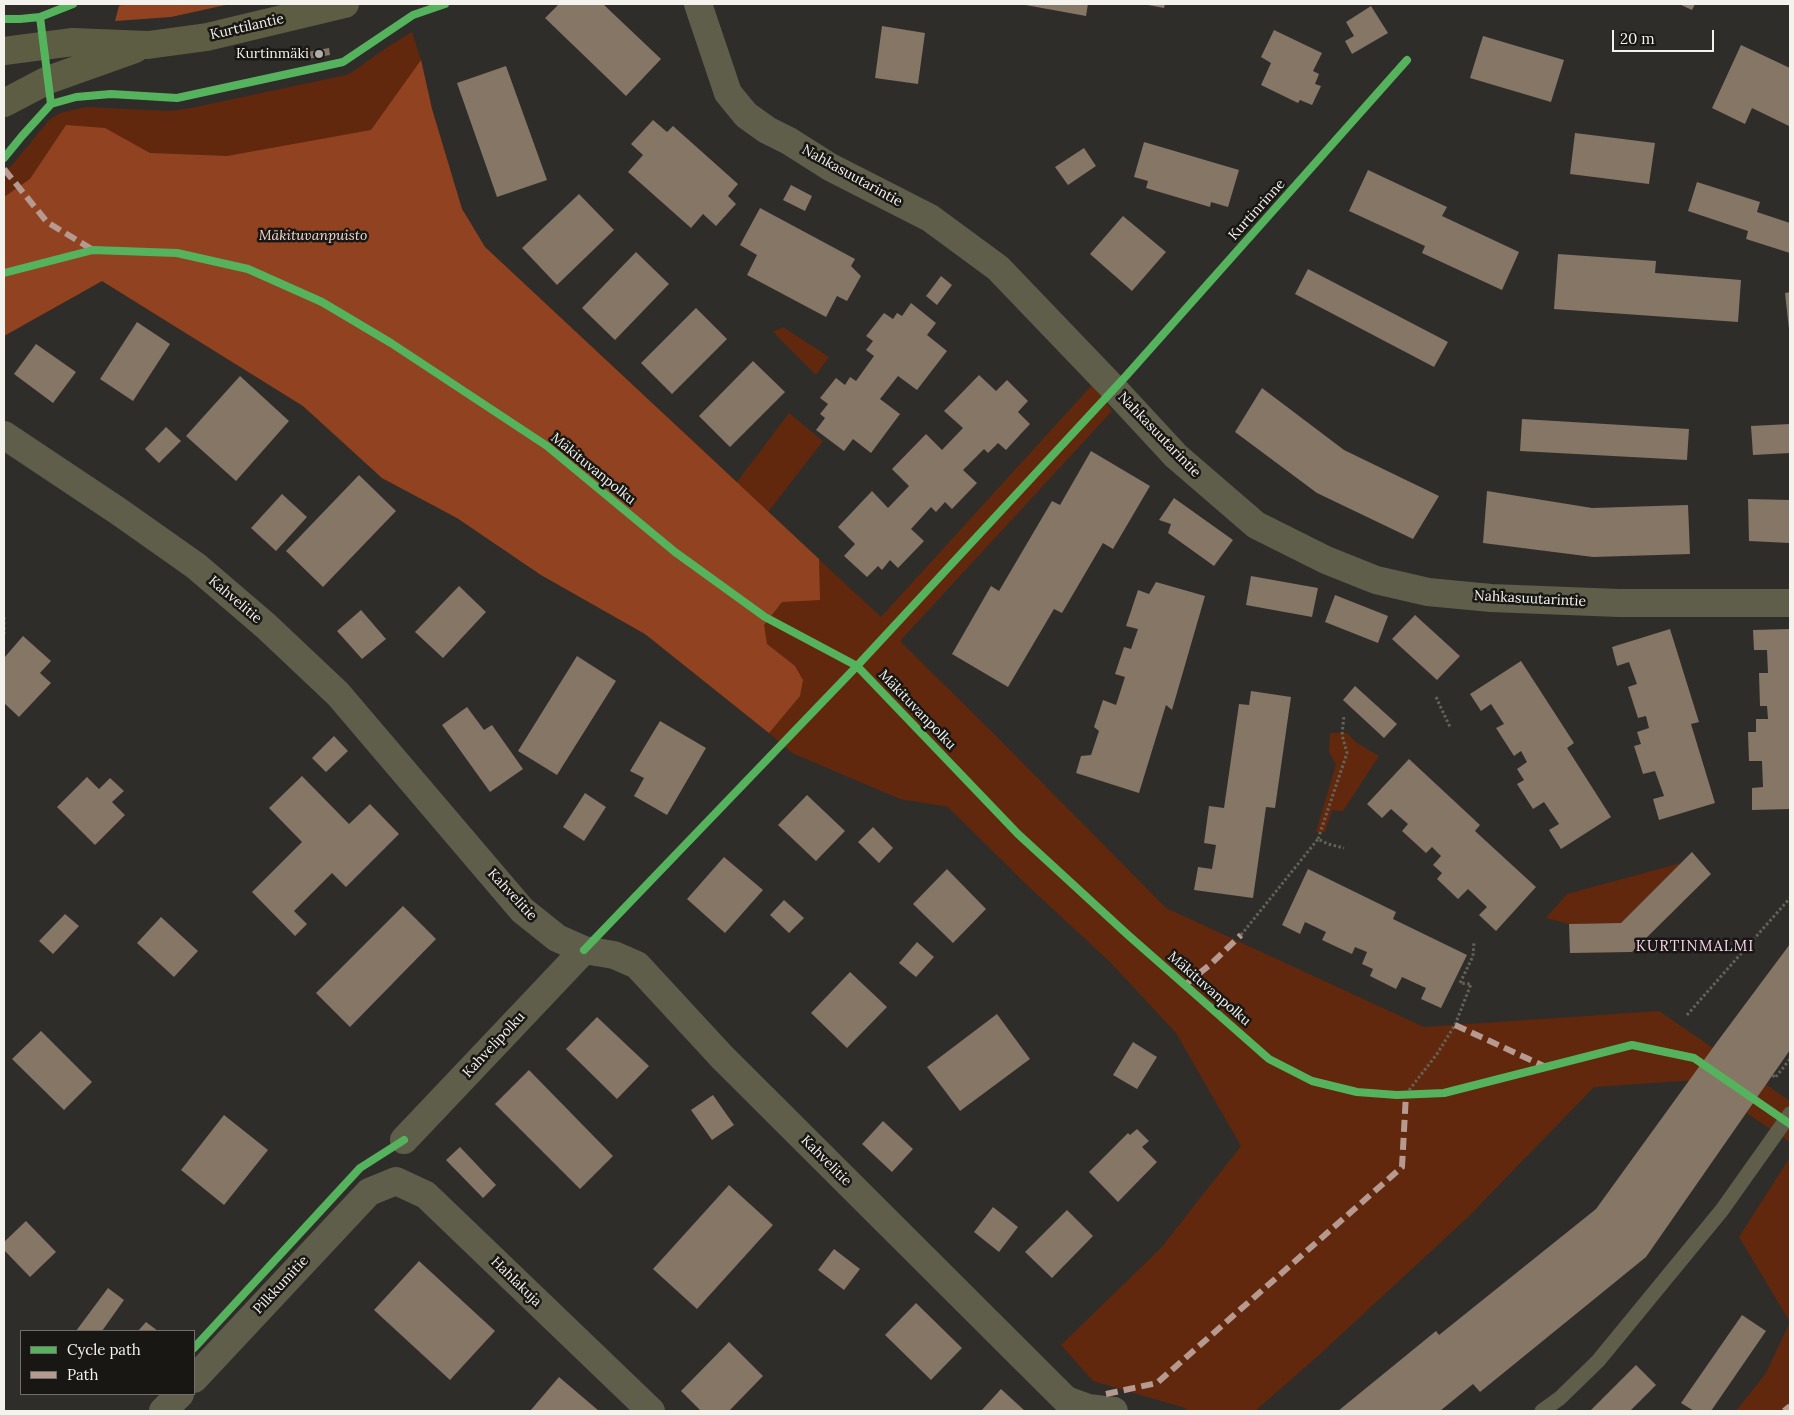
<!DOCTYPE html>
<html>
<head>
<meta charset="utf-8">
<style>
	body { margin:0 }
	#map { position:relative; width:1794px; height:1415px; overflow:hidden; background:#2f2d2a; font-family:Lora,serif }
	canvas { display:block }
	.frame { position:absolute; inset:0; border:5px solid #f4f2ed; pointer-events:none }
	.legend { position:absolute; left:20px; top:1330px; width:175px; height:65px; box-sizing:border-box; background:#181713; border:1px solid #706f6a; margin:0; padding:6px 9px; list-style:none; font-size:15px; color:#f4f2ed }
	.legend li { display:flex; align-items:center; gap:10px; height:25px }
	.legend b { width:25px; border:1px solid #706f6a }
	.scale { position:absolute; left:1612px; top:30px; width:102px; height:22px; box-sizing:border-box; border:2px solid #f4f2ed; border-top:0; padding-left:6px; font-size:15px; line-height:18px; white-space:nowrap; color:#f4f2ed; -webkit-text-stroke:4px #181713; paint-order:stroke }
</style>
</head>
<body>
<div id="map">
<canvas width="1794" height="1415"></canvas>
<div class="frame"></div>
<ul class="legend">
<li><b style="height:6px;background:#56b35d"></b>Cycle path</li>
<li><b style="height:6px;background:#b69a8f"></b>Path</li>
</ul>
<div class="scale">20 m</div>
</div>
<script>
const c = document.querySelector('canvas').getContext('2d');
c.lineJoin = 'round';
function fillPath(path, color) { c.fillStyle = color; c.fill(path, 'evenodd'); }
const shape = rows => new Path2D(rows.map(r => 'M' + r).join(''));
function strokePath(path, color, width, dash) { c.strokeStyle = color; c.lineWidth = width; c.lineCap = dash ? 'butt' : 'round'; c.setLineDash(dash || []); c.stroke(path); }
function write(font, color, halo, rows, align = 'center') {
  c.font = font + ' Lora,serif'; c.lineWidth = 5; c.setLineDash([]); c.textBaseline = 'middle'; c.strokeStyle = halo; c.fillStyle = color; for (const [text, x, y, turn = 0] of rows) {
    c.save(); c.translate(x, y); c.rotate((+turn || 0) * Math.PI / 180); c.textAlign = isNaN(turn) ? turn : align; if (halo) c.strokeText(text, 0, 0); c.fillText(text, 0, 0); c.restore();
  }
}
fillPath(shape([
	[412,32,421,60,432,109,462,209,485,247,737,482,789,413,823,441,768,512,881,617,1092,385,1112,411,900,641,995,735,1166,908,1424,1027,1659,1011,1790,1101,1790,1142,1697,1080,1594,1087,1468,1217,1318,1356,1255,1411,1189,1411,1185,1408,1093,1381,1061,1345,1161,1248,1241,1146,1176,1033,1110,962,1030,888,948,807,900,799,792,753,769,733,645,634,541,575,457,518,382,478,303,406,102,281,4,336,4,172,13,164,49,120,60,113,86,107,170,111,191,108,346,75,351,73,389,46],
	[783,327,829,357,816,375,773,332],
	[1330,733,1347,733,1357,743,1379,756,1343,811,1332,810,1325,832,1316,832,1336,764,1329,752],
	[1681,863,1621,923,1569,924,1546,918,1567,894],
	[1790,1157,1790,1411,1736,1411,1766,1373,1790,1322,1739,1237]
]), '#61280d');
fillPath(shape([
	[124,4,230,4,171,17,115,21,119,6],
	[421,60,432,109,462,209,485,247,819,559,820,600,782,602,764,625,767,644,795,666,803,680,800,696,769,733,645,634,541,575,457,518,382,478,303,406,102,281,4,336,4,197,30,179,66,125,105,128,150,153,227,156,371,130]
]), '#914321');
fillPath(shape([
	[559,4,603,4,661,59,626,96,545,18],
	[1020,4,1088,4,1086,16],
	[1143,4,1165,4,1164,8],
	[1679,4,1695,4,1692,10],
	[1371,6,1388,33,1352,54,1345,41,1354,36,1346,22],
	[882,26,925,33,918,84,875,78],
	[1274,30,1322,53,1313,71,1319,74,1315,84,1321,86,1312,105,1300,100,1298,103,1261,85,1271,63,1261,57],
	[1483,36,1564,60,1551,102,1470,78],
	[1741,45,1790,68,1790,122,1789,126,1752,108,1745,124,1712,108],
	[329,48,330,55,308,59,307,52],
	[506,66,547,180,497,197,457,83],
	[653,120,667,132,673,126,738,184,728,196,736,204,716,226,703,214,691,228,628,172,643,155,631,144],
	[1575,133,1655,143,1649,184,1570,174],
	[1144,142,1239,170,1228,207,1211,202,1210,207,1146,188,1148,181,1134,177],
	[1084,148,1096,166,1068,185,1055,167],
	[1368,170,1447,207,1442,216,1519,252,1502,290,1422,253,1425,246,1349,211],
	[1697,182,1760,202,1757,212,1790,223,1790,253,1746,239,1748,231,1688,211],
	[791,185,812,196,805,211,783,200],
	[579,194,614,230,557,285,522,248],
	[760,208,855,259,851,266,861,276,847,301,837,296,826,317,747,275,757,255,740,245],
	[1123,216,1166,252,1132,291,1090,254],
	[636,252,669,284,615,340,582,308],
	[1558,254,1656,261,1655,273,1741,280,1738,322,1554,309],
	[1308,269,1448,342,1434,367,1295,294],
	[941,276,952,285,937,305,926,296],
	[1790,292,1790,329,1789,329,1785,293],
	[911,303,936,323,927,335,947,351,917,390,898,376,880,399,900,414,871,453,853,439,844,451,816,430,825,418,820,414,828,404,820,398,836,378,845,385,850,377,856,381,874,356,866,350,873,341,866,336,884,313,893,319,897,313,902,316],
	[696,308,727,339,672,394,641,363],
	[137,322,170,344,133,401,100,379],
	[36,344,76,372,53,403,14,374],
	[753,361,785,392,730,447,699,416],
	[979,375,996,391,1007,380,1028,401,1018,412,1030,424,1006,450,998,443,988,453,984,449,963,470,977,483,952,509,945,502,936,512,931,507,911,529,924,541,898,568,890,560,882,570,878,566,867,577,844,556,855,544,838,527,872,491,888,508,909,486,892,469,926,434,942,450,963,428,944,411],
	[240,376,289,421,236,481,186,436],
	[1262,388,1344,450,1439,496,1413,539,1317,493,1235,432],
	[1522,419,1689,429,1687,460,1520,451],
	[1790,424,1790,453,1753,455,1751,426],
	[166,427,181,441,159,463,145,449],
	[1091,451,1150,486,1113,549,1103,543,1062,613,1054,609,1008,687,952,654,991,586,999,591,1052,501,1060,505],
	[359,475,396,511,323,587,286,551],
	[1487,491,1592,508,1688,505,1690,554,1593,557,1483,543],
	[282,494,307,517,276,551,251,528],
	[1174,498,1233,540,1214,566,1168,533,1171,524,1159,520],
	[1748,499,1790,500,1790,543,1749,541],
	[1251,576,1318,588,1312,617,1246,605],
	[1156,582,1205,596,1172,710,1166,705,1139,793,1076,773,1081,756,1091,755,1099,731,1094,727,1103,700,1116,705,1125,677,1115,674,1124,647,1131,649,1138,629,1126,626,1138,590,1149,594],
	[459,586,486,612,443,658,415,632],
	[1335,595,1388,616,1378,643,1325,622],
	[361,610,386,639,362,659,337,631],
	[1415,615,1460,656,1437,680,1392,639],
	[1670,629,1699,722,1691,724,1715,803,1659,820,1653,799,1664,796,1655,771,1643,774,1634,746,1641,744,1637,732,1649,728,1646,716,1638,718,1628,687,1637,684,1629,662,1617,666,1612,647],
	[1790,629,1790,809,1752,810,1752,788,1763,787,1762,761,1749,761,1748,732,1756,732,1756,719,1768,719,1767,706,1760,706,1759,673,1768,673,1767,650,1754,650,1753,630],
	[23,636,51,661,40,673,51,683,19,717,4,703,4,658],
	[577,656,616,681,557,775,518,751],
	[1521,661,1574,743,1567,748,1611,817,1561,849,1549,830,1559,824,1544,802,1533,809,1517,784,1524,780,1517,769,1527,762,1521,751,1514,756,1496,728,1504,724,1491,704,1481,711,1470,694],
	[1355,686,1397,724,1384,738,1343,700],
	[1251,691,1291,697,1275,808,1266,807,1253,898,1194,890,1198,867,1212,869,1216,845,1204,843,1209,806,1224,808,1239,704,1249,705],
	[467,707,484,730,492,725,523,769,490,792,442,725],
	[660,721,706,748,667,815,634,796,644,778,630,771],
	[334,736,348,751,326,772,312,758],
	[1409,759,1480,825,1475,831,1536,887,1496,931,1479,915,1487,907,1468,889,1458,899,1437,879,1442,873,1433,865,1441,856,1432,847,1426,853,1402,831,1408,824,1391,809,1382,818,1367,804],
	[302,776,349,824,370,804,399,834,346,887,332,873,294,911,307,924,295,936,252,892,302,842,269,808],
	[87,777,99,789,110,778,124,791,112,802,125,815,95,845,57,807],
	[585,793,606,807,584,841,563,827],
	[807,795,845,831,816,861,778,825],
	[873,827,893,848,879,863,858,842],
	[1692,852,1711,874,1632,952,1570,953,1569,924,1621,923],
	[724,857,763,890,725,933,687,899],
	[947,869,986,909,953,943,913,904],
	[1308,869,1396,912,1393,919,1467,955,1441,1008,1421,999,1426,988,1402,977,1396,989,1370,976,1373,969,1362,964,1367,952,1355,947,1352,954,1322,940,1326,932,1305,922,1300,934,1282,925],
	[784,900,804,918,789,933,770,915],
	[403,906,436,939,350,1027,316,993],
	[65,914,79,926,53,954,39,941],
	[161,917,198,951,174,977,137,943],
	[917,942,934,957,916,977,899,963],
	[1790,944,1790,1050,1646,1257,1480,1392,1473,1384,1440,1411,1338,1411,1436,1331,1439,1335,1596,1209,1717,1042],
	[850,972,887,1007,847,1048,811,1013],
	[997,1014,1030,1059,960,1111,927,1067],
	[597,1017,649,1066,617,1099,566,1049],
	[41,1031,92,1082,64,1110,12,1059],
	[1133,1042,1157,1057,1137,1089,1113,1075],
	[529,1070,613,1156,580,1189,495,1104],
	[713,1095,734,1125,712,1140,691,1110],
	[224,1115,268,1150,224,1205,181,1170],
	[883,1121,913,1149,892,1172,862,1144],
	[1137,1129,1149,1141,1142,1147,1157,1162,1118,1202,1089,1172,1128,1133,1130,1135],
	[460,1147,496,1185,483,1198,446,1160],
	[729,1185,773,1225,697,1309,653,1269],
	[993,1207,1018,1227,999,1252,974,1232],
	[1067,1210,1093,1236,1052,1278,1025,1252],
	[26,1221,56,1252,30,1277,4,1250,4,1242],
	[834,1249,860,1269,844,1290,818,1270],
	[419,1261,495,1331,450,1380,374,1310],
	[108,1288,124,1300,102,1331,76,1331],
	[916,1303,962,1348,931,1380,885,1335],
	[1742,1315,1766,1331,1711,1411,1694,1411,1681,1403],
	[146,1322,158,1331,138,1331],
	[729,1342,763,1376,729,1411,701,1411,681,1391],
	[1636,1365,1656,1385,1630,1411,1590,1411],
	[559,1377,599,1411,530,1411],
	[1001,1389,1025,1411,981,1411]
]), '#857666');
strokePath(shape([
	[4,617,4,634],
	[1436,697,1450,727],
	[1318,839,1347,753,1342,735,1344,715],
	[1241,935,1318,839,1328,844,1344,848],
	[1687,1015,1790,898],
	[1773,1075,1775,1078,1790,1059],
	[1406,1094,1437,1054,1455,1025,1471,984,1460,983,1473,956,1474,942]
]), '#656357', 3, [2.5, 2.5]);
strokePath(shape([
	[1542,1411,1560,1398,1598,1361,1722,1210,1790,1114]
]), '#5e5e4b', 15);
strokePath(shape([
	[698,4,728,93,746,115,767,130,789,141,830,167,930,218,998,268,1114,389,1176,456,1256,525,1326,560,1376,580,1428,592,1491,598,1619,603,1790,603],
	[4,435,118,511,196,566,266,626,338,694,522,910,557,938,584,950,614,955,637,965,722,1057,1066,1400,1088,1408,1114,1411],
	[404,1140,584,950],
	[194,1379,369,1192,396,1181,426,1195,651,1411],
	[163,1411,180,1394]
]), '#5e5e4b', 28);
strokePath(shape([
	[4,51,73,42,148,45,207,37,345,4],
	[4,103,48,80,135,49]
]), '#5d5d44', 28);
strokePath(shape([
	[4,169,47,222,93,250],
	[1185,985,1212,963,1241,935],
	[1455,1025,1546,1067],
	[1106,1394,1157,1383,1402,1167,1406,1094],
	[1784,1411,1790,1406]
]), '#b69a8f', 6, [12, 6]);
strokePath(shape([
	[40,17,51,104],
	[4,19,20,19,40,17,73,4],
	[4,158,22,136,51,104,76,97,111,94,177,98,343,62,413,15,445,4],
	[4,273,93,250,177,253,248,269,322,302,391,343,547,446,675,552,765,617,857,666,1018,834,1128,935,1269,1059,1312,1081,1357,1092,1397,1095,1444,1093,1632,1045,1694,1058,1790,1124],
	[584,950,857,666,1126,376,1407,60],
	[194,1348,360,1168,404,1140]
]), '#56b35d', 8);
for (const [x, y, r, color] of [
	[319,54,5,"#afada9"]
]) { const dot = new Path2D(); dot.arc(x, y, r, 0, 2 * Math.PI); c.fillStyle = color; c.fill(dot); strokePath(dot, '#181713', 2); }
write('14px', '#f4f2ed', '#181713', [
	["Kurttilantie",247,27,-13],
	["Nahkasuutarintie",852,176,29],
	["Kurtinrinne",1257,210,-48],
	["Nahkasuutarintie",1159,435,46],
	["Mäkituvanpolku",593,469,39],
	["Nahkasuutarintie",1530,599,3],
	["Kahvelitie",235,600,40],
	["Mäkituvanpolku",917,710,46],
	["Kahvelitie",512,895,47],
	["Mäkituvanpolku",1209,989,41],
	["Kahvelipolku",494,1045,-47],
	["Kahvelitie",826,1161,45],
	["Hahlakuja",516,1282,44],
	["Pilkkumitie",281,1285,-47]
]);
write('14px', '#f4f2ed', '#181713', [
	["Kurtinmäki",309,54]
], 'right');
write('italic 14px', '#f3d9cf', '#181713', [
	["Mäkituvanpuisto",313,236]
]);
c.letterSpacing = '1px';
write('15px', '#f9d0ef', '#181713', [
	["KURTINMALMI",1695,947]
]);
c.letterSpacing = '0px';
</script>
</body>
</html>
